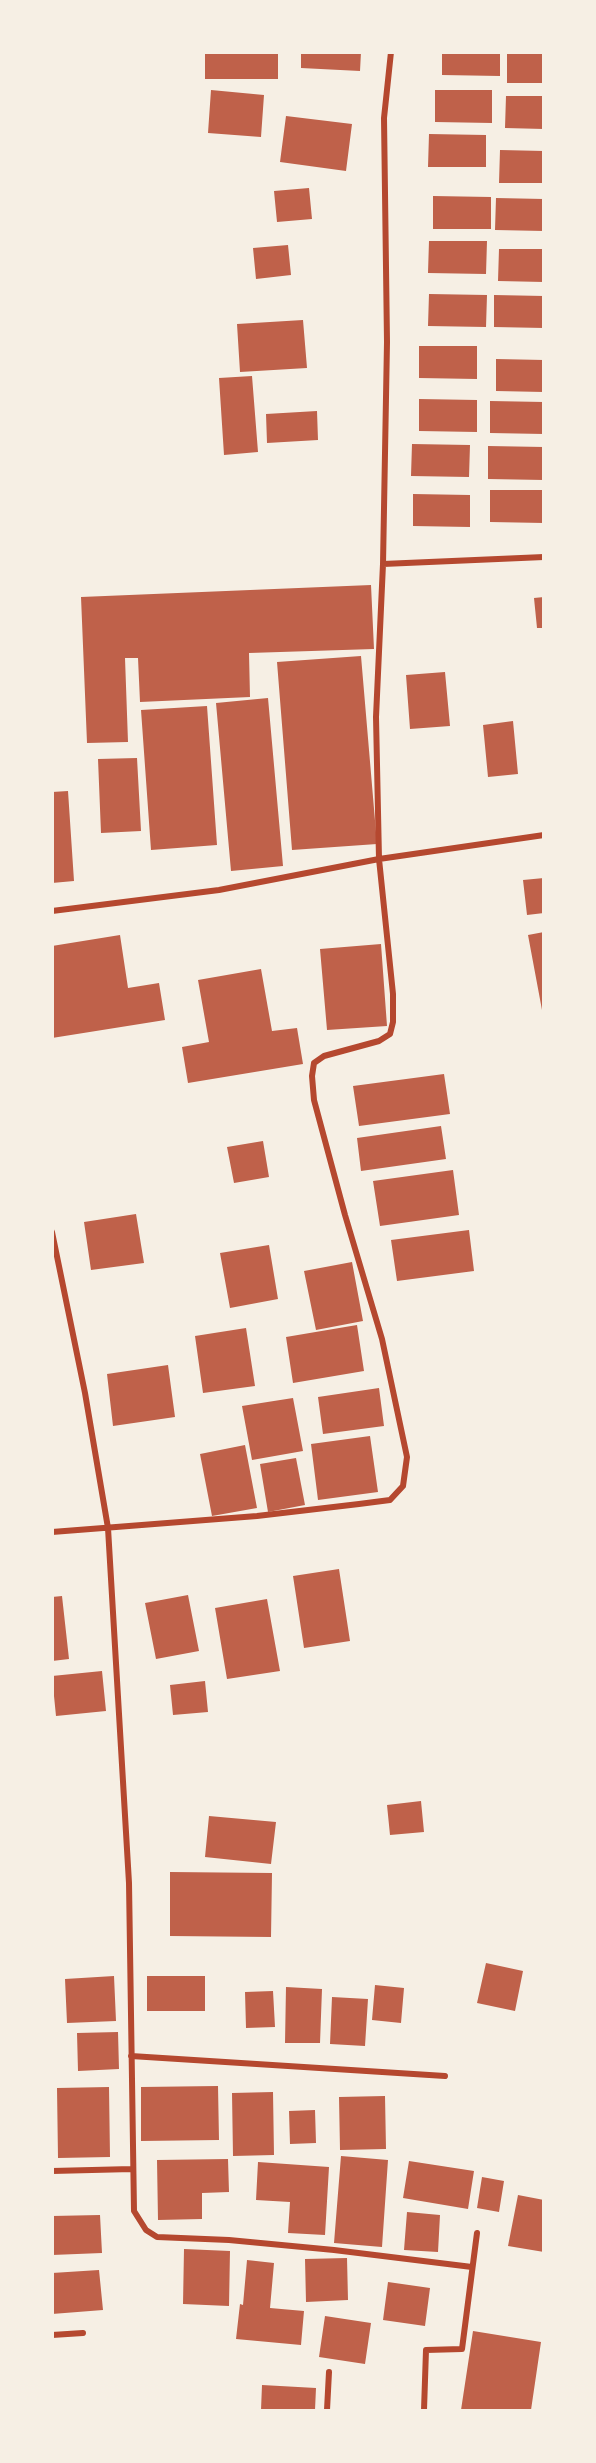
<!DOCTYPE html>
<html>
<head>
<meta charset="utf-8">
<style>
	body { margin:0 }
	#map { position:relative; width:596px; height:2463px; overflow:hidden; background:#f6efe4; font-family:"Source Sans 3",sans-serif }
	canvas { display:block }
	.frame { position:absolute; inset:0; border:54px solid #f6efe4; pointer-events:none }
</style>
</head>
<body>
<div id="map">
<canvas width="596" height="2463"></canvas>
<div class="frame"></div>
</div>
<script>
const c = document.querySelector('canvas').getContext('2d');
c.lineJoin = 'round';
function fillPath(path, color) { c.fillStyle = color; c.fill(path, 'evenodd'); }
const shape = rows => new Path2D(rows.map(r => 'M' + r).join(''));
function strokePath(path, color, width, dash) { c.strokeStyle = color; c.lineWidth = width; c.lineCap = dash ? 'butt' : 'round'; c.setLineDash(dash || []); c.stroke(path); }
fillPath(shape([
	[205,52,278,52,278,79,205,79],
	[301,52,361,52,360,71,301,68],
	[442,52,500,52,500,76,442,75],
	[507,52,544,52,544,83,507,83],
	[211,90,264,95,261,137,208,133],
	[435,90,492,90,492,123,435,122],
	[506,96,544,96,544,129,505,128],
	[286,116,352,124,346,171,280,162],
	[429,134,486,135,486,167,428,167],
	[500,150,544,151,544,183,499,183],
	[309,188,312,219,277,222,274,191],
	[433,196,491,197,491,229,433,229],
	[496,198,544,199,544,231,495,230],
	[429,241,487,241,486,274,428,273],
	[288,245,291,275,256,279,253,248],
	[499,249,544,249,544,282,498,281],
	[429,294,487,295,486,327,428,326],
	[494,295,544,296,544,328,494,327],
	[303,320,307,368,240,372,237,324],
	[419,346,477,346,477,379,419,378],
	[496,359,544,360,544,392,496,391],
	[252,376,258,452,224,455,219,378],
	[419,399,477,400,477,432,419,431],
	[490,401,544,402,544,434,490,433],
	[317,411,318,440,267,443,266,414],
	[412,444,470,445,469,477,411,476],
	[488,446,544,447,544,480,488,479],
	[490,490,544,490,544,523,490,522],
	[413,494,470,495,470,527,413,526],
	[371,585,374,649,249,653,250,697,140,702,138,658,125,658,128,742,87,743,81,597],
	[544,597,544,628,537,628,534,598],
	[361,656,377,844,292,850,277,662],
	[445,672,450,726,410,729,406,675],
	[268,698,283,866,231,871,216,703],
	[207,706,217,845,151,850,141,710],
	[513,721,518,774,488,777,483,725],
	[137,758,141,831,101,833,98,759],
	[68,791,74,881,52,883,52,792],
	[544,878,544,913,527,915,523,880],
	[544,932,544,1010,542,1010,528,935],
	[120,935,128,988,159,983,165,1020,52,1038,52,946],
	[381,944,387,1026,327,1030,320,949],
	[261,969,272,1031,297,1028,303,1064,188,1083,182,1047,209,1042,198,980],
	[444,1074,450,1114,359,1126,353,1086],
	[441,1126,446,1159,361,1171,357,1138],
	[263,1141,269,1177,234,1183,227,1147],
	[453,1170,459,1215,380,1226,373,1181],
	[136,1214,144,1263,91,1270,84,1222],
	[469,1230,474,1271,397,1281,391,1240],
	[269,1245,278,1299,230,1308,220,1253],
	[352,1262,363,1321,316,1330,304,1271],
	[357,1325,364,1371,293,1383,286,1337],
	[246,1328,255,1386,203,1393,195,1336],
	[168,1365,175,1417,113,1426,107,1374],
	[379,1388,384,1426,323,1434,318,1397],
	[293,1398,303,1451,252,1460,242,1406],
	[370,1436,378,1492,318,1500,311,1444],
	[245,1445,257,1508,212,1516,200,1454],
	[296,1458,305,1505,268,1512,260,1464],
	[339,1569,350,1641,304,1648,293,1576],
	[188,1595,199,1651,156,1659,145,1603],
	[62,1596,69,1659,52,1661,52,1597],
	[267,1599,280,1671,227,1679,215,1608],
	[102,1671,106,1711,56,1716,52,1676],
	[205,1681,208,1712,173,1715,170,1685],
	[421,1801,424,1832,390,1835,387,1805],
	[209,1816,276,1822,271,1864,205,1857],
	[170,1872,272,1873,271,1937,170,1936],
	[486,1963,523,1971,515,2011,477,2003],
	[114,1976,116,2021,67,2023,65,1979],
	[147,1976,205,1976,205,2011,147,2011],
	[375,1985,404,1988,401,2023,372,2020],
	[286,1987,322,1989,320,2043,285,2043],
	[273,1991,275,2027,246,2028,245,1992],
	[332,1997,368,1999,365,2046,330,2044],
	[118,2032,119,2069,78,2071,77,2033],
	[218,2086,219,2140,141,2141,141,2087],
	[109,2087,110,2157,58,2158,57,2088],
	[273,2092,274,2155,233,2156,232,2093],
	[385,2096,386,2149,340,2150,339,2097],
	[315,2110,316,2143,290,2144,289,2111],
	[341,2156,388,2160,382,2247,334,2243],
	[228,2159,229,2192,202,2193,202,2219,158,2220,157,2160],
	[409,2161,474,2171,468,2209,403,2198],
	[258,2162,329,2167,325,2235,288,2233,290,2202,256,2200],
	[482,2177,504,2181,499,2212,477,2208],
	[518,2195,544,2200,544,2252,508,2246],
	[407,2212,440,2215,438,2252,404,2250],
	[100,2215,102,2253,52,2255,52,2216],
	[184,2249,230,2251,229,2306,183,2304],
	[347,2258,348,2300,306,2302,305,2259],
	[247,2260,274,2263,270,2308,304,2311,301,2345,236,2339,240,2304,243,2305],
	[99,2270,103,2310,52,2314,52,2273],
	[388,2282,430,2288,425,2326,383,2320],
	[325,2316,371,2323,365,2364,319,2357],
	[473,2331,541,2342,531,2410,461,2410],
	[262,2385,316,2388,315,2410,261,2410]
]), '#bf614a');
strokePath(shape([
	[383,564,544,557],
	[52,911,219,890,379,859,544,835],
	[52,1232,85,1393,108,1528,129,1883,134,2211,146,2230,157,2237,229,2240,334,2250,472,2267],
	[52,1532,257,1516,359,1504,390,1500,403,1486,407,1457,382,1339,345,1215,314,1100,312,1076,314,1063,324,1056,379,1041,390,1034,393,1022,393,994,379,859,376,717,383,564,387,342,384,118,391,52],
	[131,2056,445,2076],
	[52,2171,132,2169],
	[52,2335,83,2333],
	[327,2410,329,2372],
	[424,2410,426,2350,462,2349,477,2233]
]), '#b5482f', 6);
</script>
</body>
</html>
